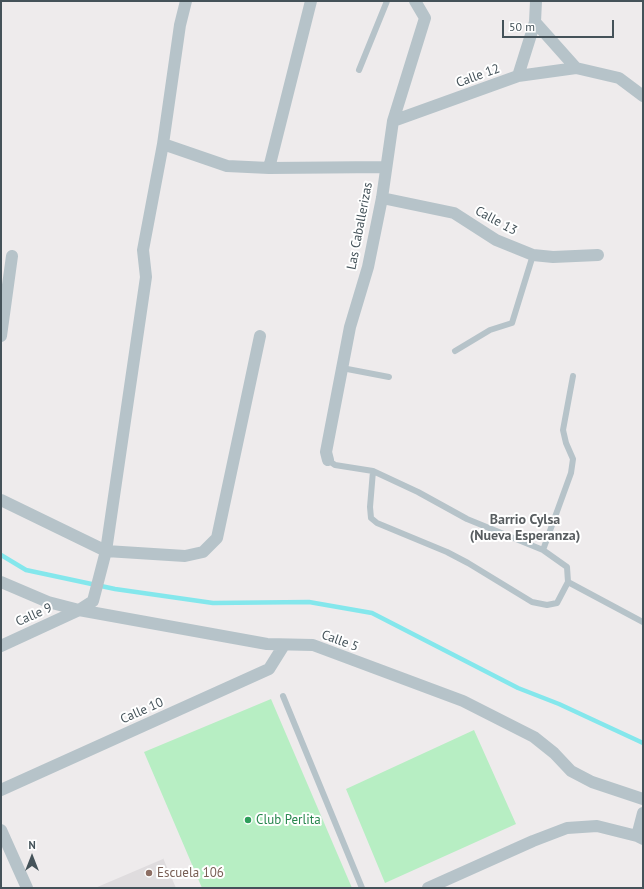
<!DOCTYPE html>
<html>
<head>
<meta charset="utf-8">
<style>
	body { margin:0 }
	#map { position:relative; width:644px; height:889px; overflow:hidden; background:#eeebec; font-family:"PT Sans",sans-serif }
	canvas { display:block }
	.frame { position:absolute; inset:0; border:2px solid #445259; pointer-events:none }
	.north { position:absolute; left:12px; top:837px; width:40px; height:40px; -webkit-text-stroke:3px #fff; paint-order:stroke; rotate:0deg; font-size:11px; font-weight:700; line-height:16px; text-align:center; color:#445259 }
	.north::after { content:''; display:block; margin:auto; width:14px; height:18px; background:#445259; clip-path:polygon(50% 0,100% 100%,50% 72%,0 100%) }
	.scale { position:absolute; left:502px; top:20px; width:112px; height:18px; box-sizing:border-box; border:2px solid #445259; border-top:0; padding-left:5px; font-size:12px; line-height:14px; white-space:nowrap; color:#445259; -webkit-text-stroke:3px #fff; paint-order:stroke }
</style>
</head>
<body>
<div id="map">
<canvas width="644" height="889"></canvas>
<div class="frame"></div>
<div class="north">N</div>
<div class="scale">50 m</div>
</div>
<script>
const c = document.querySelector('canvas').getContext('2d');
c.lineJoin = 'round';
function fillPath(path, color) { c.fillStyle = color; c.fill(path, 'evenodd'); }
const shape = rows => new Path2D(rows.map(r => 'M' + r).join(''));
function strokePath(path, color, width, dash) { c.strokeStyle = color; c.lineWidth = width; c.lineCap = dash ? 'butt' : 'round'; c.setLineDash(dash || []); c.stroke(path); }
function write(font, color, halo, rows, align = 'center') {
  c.font = font + ' "PT Sans",sans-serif'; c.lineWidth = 4; c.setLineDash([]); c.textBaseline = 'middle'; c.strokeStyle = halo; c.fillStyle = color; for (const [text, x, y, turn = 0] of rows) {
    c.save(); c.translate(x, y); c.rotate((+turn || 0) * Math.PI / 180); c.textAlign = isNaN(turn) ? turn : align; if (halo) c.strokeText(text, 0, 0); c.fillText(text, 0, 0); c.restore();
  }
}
fillPath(shape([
	[163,858,176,888,95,888,163,859]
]), '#dfdcde');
fillPath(shape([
	[271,699,352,888,202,888,144,752],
	[474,730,516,824,385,883,346,789]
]), '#b7eec3');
strokePath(shape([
	[1,555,26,570,115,589,213,603,309,602,372,613,518,688,559,704,643,743]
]), '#84e7ec', 4.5);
strokePath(shape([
	[359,70,387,1],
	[455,351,490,330,512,323,533,255],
	[342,368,389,377],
	[328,460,335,465,373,471,418,492,467,519,543,550,567,567,568,582,557,603,547,605,532,602,468,563,447,552,377,523,371,518,370,507,373,471],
	[543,550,571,473,573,459,566,443,563,430,573,376],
	[568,582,643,622],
	[283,696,362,888]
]), '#b6c3c9', 6);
strokePath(shape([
	[536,1,535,22,576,68,619,78,643,96],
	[518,76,535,22],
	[393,121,518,76,576,68],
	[163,144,227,166,269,168,386,167],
	[269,168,311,1],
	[382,198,454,213,496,240,533,255,553,257,598,255],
	[1,336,12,256],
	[328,460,326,452,350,327,368,267,382,198,393,121,425,18,415,1],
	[1,500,106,551,185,556,203,552,217,538,260,336],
	[1,582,48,602,79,610,267,644,313,645,463,701,534,737,554,753,571,771,592,782,643,799],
	[1,646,79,610,93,601,106,551,146,277,143,250,163,144,180,25,186,1],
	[1,790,269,669,284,645],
	[1,830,27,888],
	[637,836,643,813],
	[428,888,533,841,567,828,597,826,637,836,643,839]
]), '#b6c3c9', 12);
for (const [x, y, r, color] of [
	[248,820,4,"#2e9e5b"],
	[149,873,4,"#8d6e63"]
]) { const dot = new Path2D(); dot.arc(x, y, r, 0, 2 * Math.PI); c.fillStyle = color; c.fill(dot); strokePath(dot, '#fff', 1.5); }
write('13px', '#445259', '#fff', [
	["Calle 12",478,76,-20],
	["Calle 13",496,221,29],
	["Las Caballerizas",360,226,-79],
	["Calle 9",34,615,-24],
	["Calle 5",340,641,20],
	["Calle 10",142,711,-24]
]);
write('13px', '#27864d', '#fff', [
	["Club Perlita",256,820]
], 'left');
write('13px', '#785e54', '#fff', [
	["Escuela 106",157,873]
], 'left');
write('bold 14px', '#585d60', '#fff', [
	["Barrio Cylsa",525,520],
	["(Nueva Esperanza)",525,536]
]);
</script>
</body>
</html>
